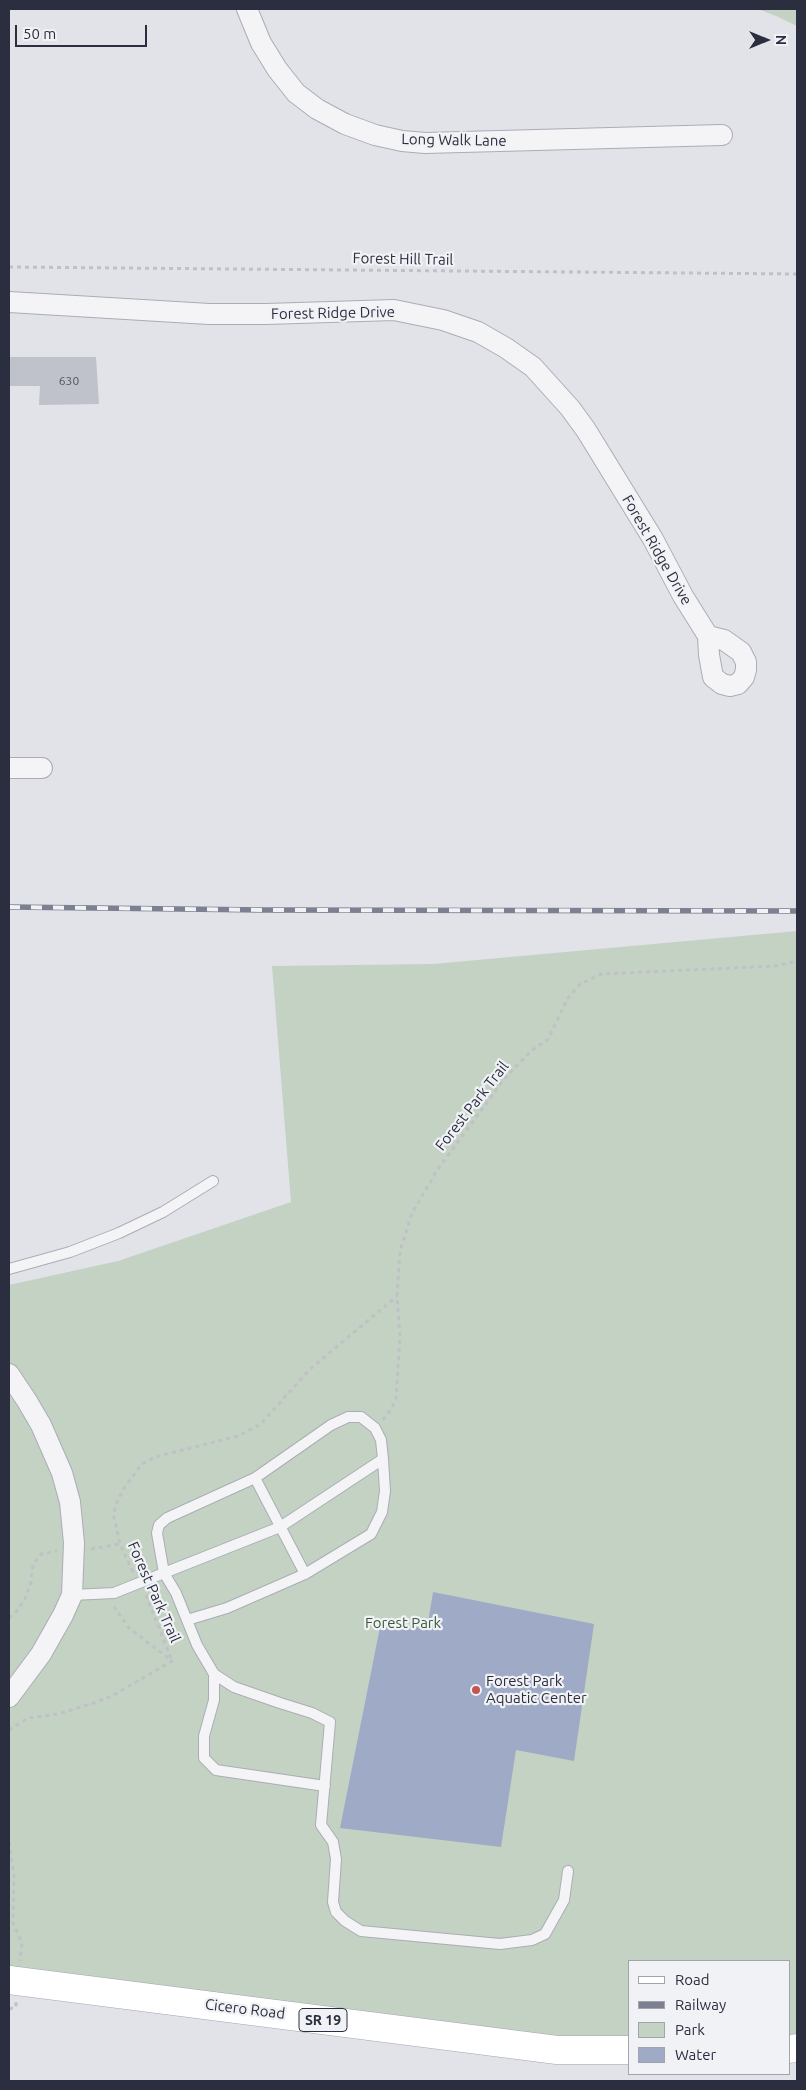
<!DOCTYPE html>
<html>
<head>
<meta charset="utf-8">
<style>
	body { margin:0 }
	#map { position:relative; width:806px; height:2090px; overflow:hidden; background:#e1e3e9; font-family:Ubuntu,sans-serif }
	canvas { display:block }
	.frame { position:absolute; inset:0; border:10px solid #2b2e3f; pointer-events:none }
	.legend { position:absolute; left:628px; top:1960px; width:162px; height:115px; box-sizing:border-box; background:#f1f2f6; border:1px solid #a2a4ad; margin:0; padding:6px 9px; list-style:none; font-size:15px; color:#2b2e3f }
	.legend li { display:flex; align-items:center; gap:10px; height:25px }
	.legend b { width:25px; border:1px solid #a2a4ad }
	.north { position:absolute; left:741px; top:15px; width:50px; height:50px; -webkit-text-stroke:4px #f1f2f6; paint-order:stroke; rotate:90deg; font-size:14px; font-weight:700; line-height:20px; text-align:center; color:#2b2e3f }
	.north::after { content:''; display:block; margin:auto; width:18px; height:22px; background:#2b2e3f; clip-path:polygon(50% 0,100% 100%,50% 72%,0 100%) }
	.scale { position:absolute; left:15px; top:25px; width:132px; height:22px; box-sizing:border-box; border:2px solid #2b2e3f; border-top:0; padding-left:6px; font-size:15px; line-height:18px; white-space:nowrap; color:#2b2e3f; -webkit-text-stroke:4px #f1f2f6; paint-order:stroke }
</style>
</head>
<body>
<div id="map">
<canvas width="806" height="2090"></canvas>
<div class="frame"></div>
<ul class="legend">
<li><b style="height:6px;background:#fff"></b>Road</li>
<li><b style="height:6px;background:#7c8091"></b>Railway</li>
<li><b style="height:14px;background:#c4d2c3"></b>Park</li>
<li><b style="height:14px;background:#9faac6"></b>Water</li>
</ul>
<div class="north">N</div>
<div class="scale">50 m</div>
</div>
<script>
const c = document.querySelector('canvas').getContext('2d');
c.lineJoin = 'round';
function fillPath(path, color) { c.fillStyle = color; c.fill(path, 'evenodd'); }
const shape = rows => new Path2D(rows.map(r => 'M' + r).join(''));
function strokePath(path, color, width, dash) { c.strokeStyle = color; c.lineWidth = width; c.lineCap = dash ? 'butt' : 'round'; c.setLineDash(dash || []); c.stroke(path); }
function write(font, color, halo, rows, align = 'center') {
  c.font = font + ' Ubuntu,sans-serif'; c.lineWidth = 4.5; c.setLineDash([]); c.textBaseline = 'middle'; c.strokeStyle = halo; c.fillStyle = color; for (const [text, x, y, turn = 0] of rows) {
    c.save(); c.translate(x, y); c.rotate((+turn || 0) * Math.PI / 180); c.textAlign = isNaN(turn) ? turn : align; if (halo) c.strokeText(text, 0, 0); c.fillText(text, 0, 0); c.restore();
  }
}
fillPath(shape([
	[758,9,797,9,797,26,776,16],
	[797,931,797,2046,790,2046,790,1961,630,1961,630,2048,9,1981,9,1285,118,1261,291,1202,272,966,433,964]
]), '#c4d2c3');
fillPath(shape([
	[433,1592,594,1624,574,1761,516,1750,501,1847,340,1828,381,1622,427,1629]
]), '#9faac6');
fillPath(shape([
	[9,357,96,357,99,404,39,405,40,386,9,386]
]), '#bfc1cb');
const lane = shape([
	[9,1269,70,1252,119,1233,163,1212,213,1181],
	[255,1478,305,1574],
	[72,1595,114,1593,164,1573,176,1593,197,1645,214,1674,234,1687,280,1703,312,1713,330,1722,321,1825,333,1842,336,1859,333,1902,336,1912,345,1921,361,1931,500,1944,532,1940,545,1934,564,1900,568,1871],
	[187,1620,227,1608,305,1574,371,1534,382,1512,385,1491,383,1459,381,1440,375,1428,361,1417,348,1417,331,1425,255,1478,167,1518,159,1525,157,1533,164,1573,280,1527,383,1459],
	[214,1674,214,1700,204,1736,204,1758,216,1770,325,1786]
]);
const street = shape([
	[247,9,261,43,277,69,296,93,317,109,345,124,375,135,402,141,425,143,722,135],
	[9,302,209,314,266,314,394,310,443,320,478,332,506,348,533,367,570,408,586,430,653,539,683,596,708,636,709,655,713,677,722,684,730,686,738,684,744,677,746,670,746,662,741,652,724,640,708,636],
	[9,768,42,768],
	[9,1374,27,1401,41,1425,62,1473,70,1502,74,1543,72,1595,63,1615,41,1654,9,1697]
]);
const primary = shape([
	[9,1980,557,2050,630,2050],
	[790,2049,797,2048]
]);
strokePath(lane, '#aaadb6', 12);
strokePath(street, '#aaadb6', 22);
strokePath(primary, '#a1a5b3', 29);
strokePath(shape([
	[9,267,797,274],
	[383,1420,392,1408,396,1398,400,1336,397,1295,400,1251,412,1213,438,1169,504,1079,531,1051,548,1039,568,998,580,984,601,974,776,966,797,961],
	[91,1549,120,1544],
	[133,1572,120,1544,114,1517,115,1506,124,1488,142,1464,155,1457,238,1436,261,1424,309,1370,397,1296],
	[146,1595,172,1661],
	[9,1618,17,1611,25,1599,31,1582,33,1565,41,1554,57,1551],
	[9,1730,28,1718,58,1714,94,1703,112,1696,172,1661,129,1628,114,1607],
	[9,1842,14,1876,13,1923,22,1943,20,1961],
	[9,2009,16,2007,16,2002]
]), '#c0c1c7', 3, [4, 4]);
strokePath(lane, '#f4f4f7', 10);
strokePath(street, '#f4f4f7', 20);
strokePath(primary, '#fff', 28);
const rail = shape([
	[9,907,264,910,797,911]
]);
strokePath(rail, '#7c8091', 5.5);
strokePath(rail, '#f1f2f6', 4, [11]);
for (const [x, y, r, color] of [
	[476,1690,5,"#c35650"]
]) { const dot = new Path2D(); dot.arc(x, y, r, 0, 2 * Math.PI); c.fillStyle = color; c.fill(dot); strokePath(dot, '#f1f2f6', 2); }
write('12px', '#505362', null, [
	["630",69,381]
]);
for (const [x, y, w] of [
	[323,2020,48]
]) { const box = new Path2D(); box.roundRect(x - w / 2, y - 11.5, w, 23, 4); c.fillStyle = '#f1f2f6'; c.fill(box); strokePath(box, '#2b2e3f', 1); }
write('bold 14px', '#2b2e3f', null, [
	["SR 19",323,2020]
]);
write('15px', '#2b2e3f', '#f1f2f6', [
	["Long Walk Lane",454,140,1],
	["Forest Hill Trail",403,259,1],
	["Forest Ridge Drive",333,313,-1],
	["Forest Ridge Drive",657,550,60],
	["Forest Park Trail",472,1106,-52],
	["Forest Park Trail",154,1592,66],
	["Cicero Road",245,2009,7]
]);
write('15px', '#395a39', '#f1f2f6', [
	["Forest Park",403,1623]
]);
write('15px', '#2b2e3f', '#f1f2f6', [
	["Forest Park",486,1681],
	["Aquatic Center",486,1698]
], 'left');
</script>
</body>
</html>
